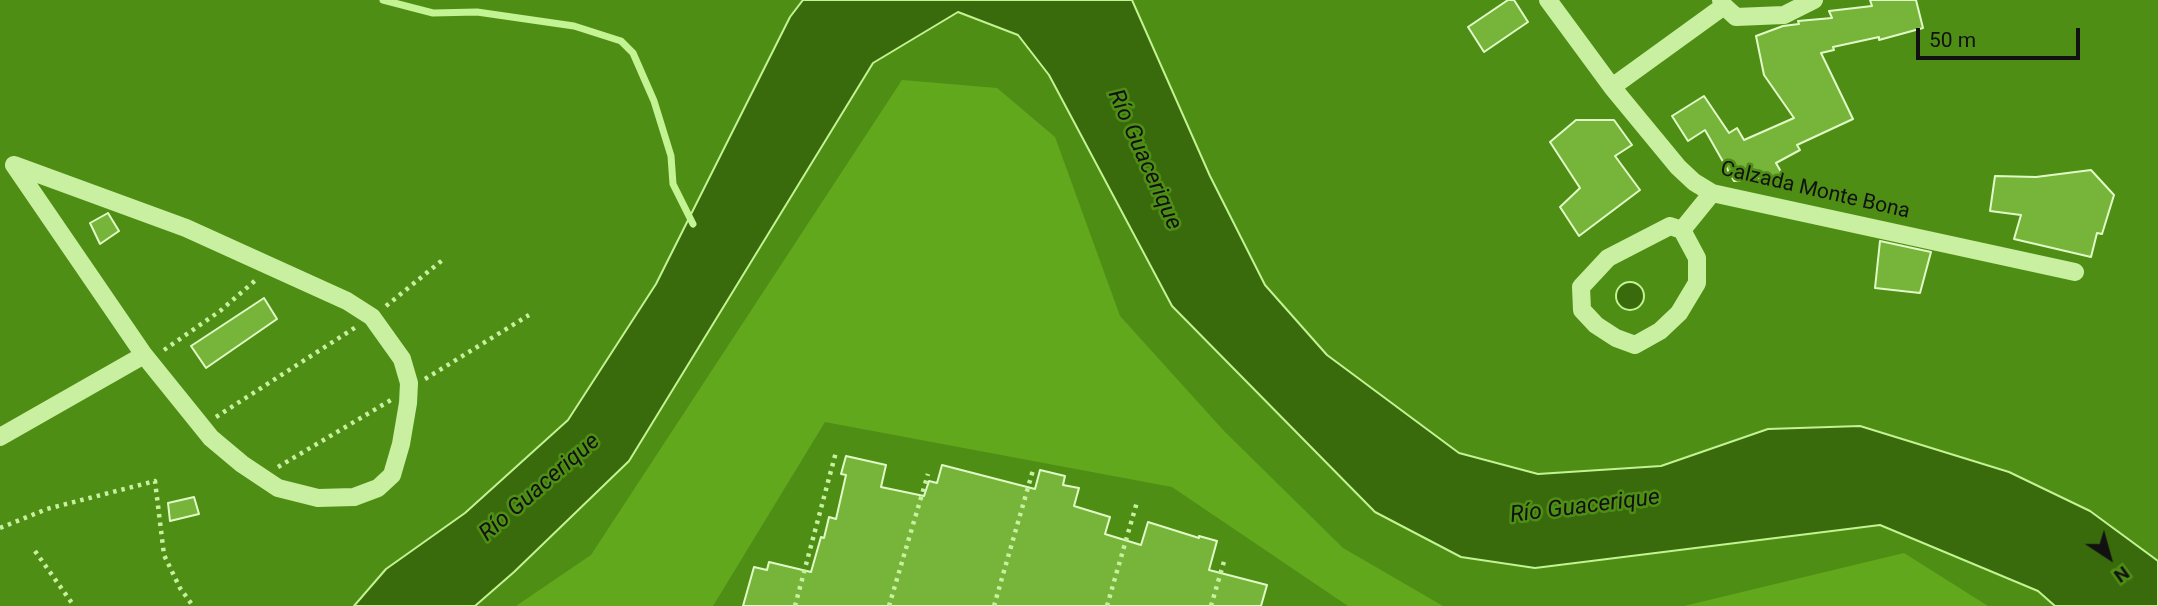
<!DOCTYPE html>
<html>
<head>
<meta charset="utf-8">
<style>
	body { margin:0 }
	#map { position:relative; width:2158px; height:606px; overflow:hidden; background:#4f8e15; font-family:Roboto,sans-serif }
	canvas { display:block }
	.north { position:absolute; left:2074px; top:522px; width:70px; height:70px; -webkit-text-stroke:5px #4f8e15; paint-order:stroke; rotate:144deg; font-size:19px; font-weight:700; line-height:28px; text-align:center; color:#111 }
	.north::after { content:''; display:block; margin:auto; width:24px; height:32px; background:#111; clip-path:polygon(50% 0,100% 100%,50% 72%,0 100%) }
	.scale { position:absolute; left:1916px; top:28px; width:164px; height:32px; box-sizing:border-box; border:4px solid #111; border-top:0; padding-left:9px; font-size:21px; line-height:24px; white-space:nowrap; color:#111; -webkit-text-stroke:5px #4f8e15; paint-order:stroke }
</style>
</head>
<body>
<div id="map">
<canvas width="2158" height="606"></canvas>
<div class="north">N</div>
<div class="scale">50 m</div>
</div>
<script>
const c = document.querySelector('canvas').getContext('2d');
c.lineJoin = 'round';
function fillPath(path, color) { c.fillStyle = color; c.fill(path, 'evenodd'); }
const shape = rows => new Path2D(rows.map(r => 'M' + r).join(''));
function strokePath(path, color, width, dash) { c.strokeStyle = color; c.lineWidth = width; c.lineCap = dash ? 'butt' : 'round'; c.setLineDash(dash || []); c.stroke(path); }
function write(font, color, halo, rows, align = 'center') {
  c.font = font + ' Roboto,sans-serif'; c.lineWidth = 5; c.setLineDash([]); c.textBaseline = 'middle'; c.strokeStyle = halo; c.fillStyle = color; for (const [text, x, y, turn = 0] of rows) {
    c.save(); c.translate(x, y); c.rotate((+turn || 0) * Math.PI / 180); c.textAlign = isNaN(turn) ? turn : align; if (halo) c.strokeText(text, 0, 0); c.fillText(text, 0, 0); c.restore();
  }
}
fillPath(shape([
	[902,80,997,88,1055,137,1120,316,1224,431,1343,548,1443,606,1348,606,1172,487,825,422,713,606,516,606,591,555],
	[1904,553,1988,606,1684,606]
]), '#62a81d');
const water = shape([
	[803,0,1132,0,1210,176,1265,285,1327,355,1459,453,1538,474,1661,466,1768,429,1860,426,2009,472,2090,511,2158,561,2158,606,2055,606,2038,591,1880,525,1535,568,1461,557,1375,512,1172,306,1049,75,1018,35,958,12,873,63,629,461,514,572,475,606,354,606,386,569,465,513,568,420,656,284,790,17,803,0],
	'1616 296a14 14 0 1 1 28 0a14 14 0 1 1-28 0Z'
]);
fillPath(water, '#396b0d');
strokePath(water, '#c3f392', 2);
strokePath(shape([
	[383,0,433,13,477,12,574,26,621,41,633,53,654,101,671,156,673,184,693,224]
]), '#c3f392', 7);
const building = shape([
	[1508,0,1514,0,1528,22,1484,52,1468,27,1508,0],
	[1870,0,1916,0,1923,28,1879,40,1879,37,1833,47,1834,50,1821,53,1853,119,1797,145,1800,150,1776,163,1784,177,1734,181,1705,130,1688,141,1672,116,1704,96,1729,133,1737,128,1744,140,1794,118,1764,75,1756,36,1783,26,1799,24,1798,21,1832,18,1829,11,1872,6,1870,0],
	[1576,120,1614,120,1632,145,1615,156,1640,190,1579,236,1560,207,1580,188,1550,142,1576,120],
	[2091,170,2114,195,2102,234,2097,233,2091,257,2014,239,2021,215,1990,211,1995,176,2036,177,2091,170],
	[108,213,119,231,100,244,90,223,108,213],
	[1880,241,1931,252,1920,293,1875,288,1880,241],
	[264,298,277,319,206,368,191,346,264,298],
	[846,456,886,465,881,487,924,496,929,481,937,483,942,465,1035,489,1040,470,1065,476,1063,485,1079,488,1074,506,1110,517,1105,534,1141,545,1148,522,1199,538,1199,536,1217,541,1209,570,1267,585,1261,606,743,606,754,567,767,570,769,562,811,572,821,537,824,538,829,517,836,519,846,475,841,474,846,456],
	[194,497,199,514,170,521,168,503,194,497]
]);
fillPath(building, '#76b539');
strokePath(building, '#e1fbc7', 2);
strokePath(shape([
	[386,306,445,258],
	[164,350,220,311,257,279],
	[425,379,529,315],
	[216,417,356,327],
	[278,467,391,400],
	[0,528,47,509,155,481,164,555,180,588,193,606],
	[35,551,74,606],
	[795,606,836,452],
	[889,606,928,474],
	[994,606,1033,470],
	[1107,606,1137,502],
	[1211,606,1225,558]
]), '#c8f0a0', 4.5, [3.5, 5]);
strokePath(shape([
	[1548,0,1612,87,1678,167,1694,182,1712,193,2075,272],
	[1721,0,1724,6,1736,17,1784,15,1814,0],
	[1612,87,1724,6],
	[14,165,186,228,347,301,372,317,402,359,409,383,408,403,401,444,392,475,378,488,354,497,318,498,278,488,242,464,211,438,144,355,14,165],
	[1670,226,1682,230,1697,258,1697,283,1679,313,1660,331,1635,345,1616,338,1596,325,1582,310,1581,287,1608,258,1670,226],
	[1682,230,1712,193],
	[0,437,144,355]
]), '#c8f0a0', 18);
write('21px', '#111', '#4f8e15', [
	["Calzada Monte Bona",1815,191,13]
]);
write('italic 23px', '#111', '#4f8e15', [
	["Río Guacerique",1144,160,66],
	["Río Guacerique",540,488,-41],
	["Río Guacerique",1585,507,-7]
]);
</script>
</body>
</html>
